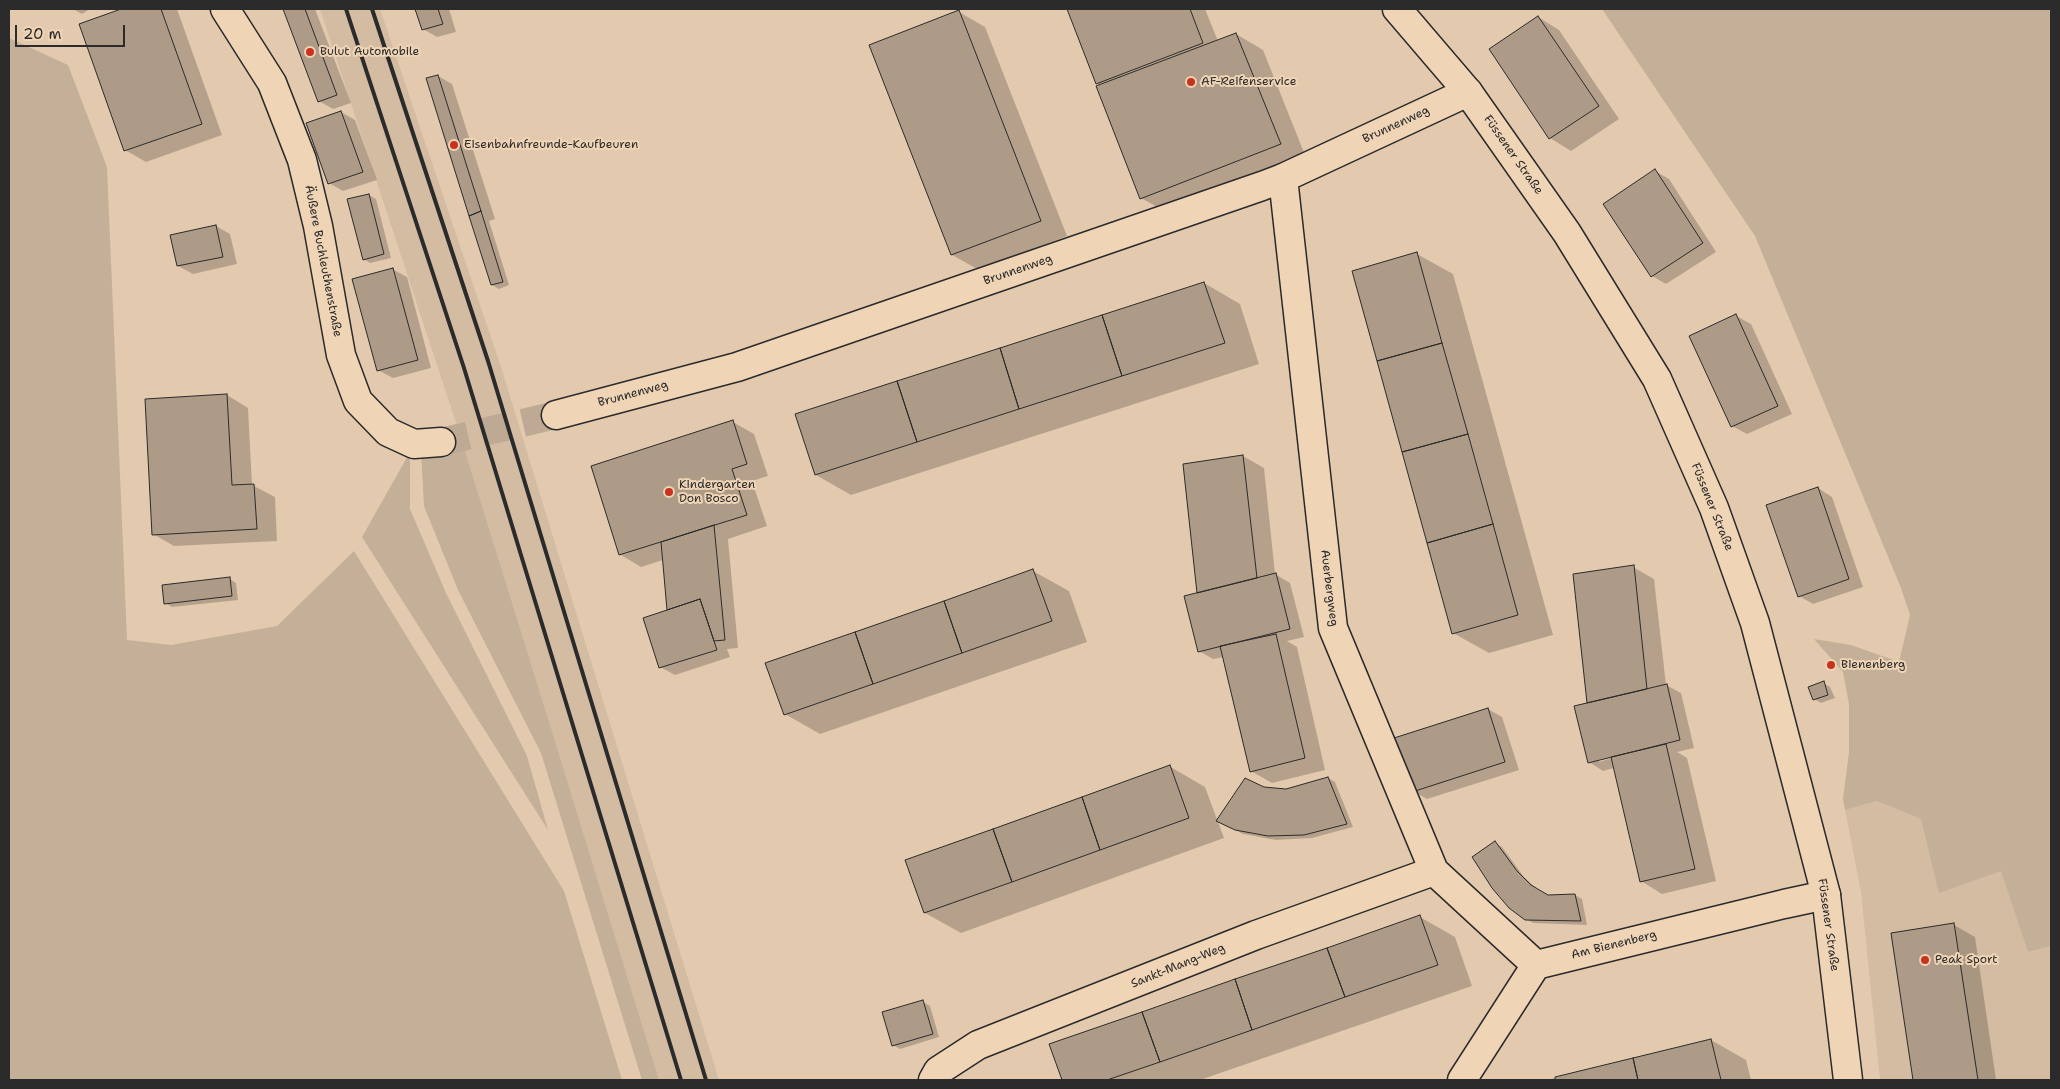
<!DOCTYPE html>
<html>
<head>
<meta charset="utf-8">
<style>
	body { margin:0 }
	#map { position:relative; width:2060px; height:1089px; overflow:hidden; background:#e3caae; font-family:"Shantell Sans",sans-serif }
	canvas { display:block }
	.frame { position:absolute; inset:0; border:10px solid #2b2b2b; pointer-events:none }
	.scale { position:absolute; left:15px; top:25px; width:110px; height:22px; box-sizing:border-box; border:2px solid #2b2b2b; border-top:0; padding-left:6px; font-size:15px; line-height:18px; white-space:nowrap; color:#2b2b2b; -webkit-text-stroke:4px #efd4b6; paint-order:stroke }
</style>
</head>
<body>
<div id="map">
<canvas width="2060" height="1089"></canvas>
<div class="frame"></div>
<div class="scale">20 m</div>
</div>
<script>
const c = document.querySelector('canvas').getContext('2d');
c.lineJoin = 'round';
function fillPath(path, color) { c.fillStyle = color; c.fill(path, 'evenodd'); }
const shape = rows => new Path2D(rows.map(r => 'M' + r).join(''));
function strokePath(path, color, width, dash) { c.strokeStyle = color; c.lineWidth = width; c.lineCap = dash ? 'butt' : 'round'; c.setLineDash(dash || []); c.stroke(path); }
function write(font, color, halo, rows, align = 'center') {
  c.font = font + ' "Shantell Sans",sans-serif'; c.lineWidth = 4; c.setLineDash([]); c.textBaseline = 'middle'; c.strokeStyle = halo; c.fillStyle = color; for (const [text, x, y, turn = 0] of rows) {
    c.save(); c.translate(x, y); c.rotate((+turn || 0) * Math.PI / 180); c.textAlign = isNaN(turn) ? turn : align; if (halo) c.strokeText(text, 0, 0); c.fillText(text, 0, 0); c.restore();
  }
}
fillPath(shape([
	[320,9,380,9,502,370,719,1080,659,1080,459,432],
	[1877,801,1921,819,2002,871,2028,952,2051,946,2051,1080,1880,1080,1861,892,1845,810]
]), '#d3bca2');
fillPath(shape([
	[1602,9,2051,9,2051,946,2028,952,2001,871,1939,893,1921,819,1877,801,1845,810,1843,799,1849,752,1849,704,1843,672,1814,639,1851,645,1899,662,1910,615,1901,588,1755,236],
	[9,38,68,65,107,167,127,640,171,645,277,626,354,551,564,891,622,1080,9,1080],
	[464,448,557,748,659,1080,642,1080,541,753,458,590,424,506,421,452,445,452],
	[410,452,410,509,446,593,527,756,548,830,362,537]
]), '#c4af98');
fillPath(shape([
	[73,9,90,9,82,14],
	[125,9,177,9,222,135,146,162,125,150,81,25],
	[284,9,315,9,351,103,333,109,319,101],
	[417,9,449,9,456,32,437,37,423,29],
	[1069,9,1205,9,1218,41,1236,34,1263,50,1307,160,1168,213,1141,198,1100,85,1097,84],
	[959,12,985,27,1067,236,979,270,952,255,871,46],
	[1538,17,1559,30,1619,119,1571,151,1550,138],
	[438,76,452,84,495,219,489,221,509,285,499,289,492,285],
	[341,112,355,120,377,180,343,191,329,183],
	[1655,171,1669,179,1716,252,1666,284,1652,276],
	[369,195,376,199,391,258,370,263,364,259],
	[216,226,230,234,237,264,193,274,178,266],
	[1417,254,1453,274,1553,635,1489,653,1453,633],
	[392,269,407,277,431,368,393,378,378,370],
	[1204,283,1240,304,1259,364,851,495,816,475],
	[1736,316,1751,324,1792,414,1747,434,1732,426],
	[227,395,248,408,252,485,275,497,277,541,174,546,153,534],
	[733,422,754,434,768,476,752,481,767,526,728,539,738,648,727,649,730,657,675,675,660,667,668,611,663,560,641,567,621,555,592,467],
	[1243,456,1264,468,1275,574,1290,583,1304,637,1287,641,1297,647,1325,770,1272,783,1251,771,1224,657,1213,659,1199,651,1198,594,1184,465],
	[1818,488,1832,497,1863,587,1813,604,1799,596],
	[1633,567,1654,579,1666,685,1681,693,1694,748,1677,752,1687,758,1716,881,1662,894,1641,881,1614,768,1603,771,1589,762,1588,704],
	[1612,756,1612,758,1599,762,1599,759],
	[1033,571,1069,591,1087,642,820,734,785,714],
	[230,579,236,583,238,600,172,607,165,603],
	[1823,683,1830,687,1835,698,1821,703,1814,699],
	[1488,709,1502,717,1519,770,1427,799,1413,791],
	[1169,766,1205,787,1224,838,961,933,925,913],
	[1328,778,1335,782,1353,827,1312,838,1276,840,1243,834,1224,824,1263,788,1286,790],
	[1495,843,1502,847,1524,877,1538,890,1548,896,1575,895,1582,899,1587,925,1533,923,1526,919],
	[1420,917,1455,937,1472,986,1200,1080,1064,1080,1051,1045],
	[1954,925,1975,937,1996,1080,1914,1080,1892,934],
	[923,1002,930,1006,939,1037,900,1049,893,1045],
	[1711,1040,1746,1060,1751,1080,1547,1080]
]), '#0003');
const building = shape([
	[121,9,161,9,202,124,124,151,79,24,121,9],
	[283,9,305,9,337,95,318,102,283,9],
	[415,9,438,9,443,24,422,30,415,9],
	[1067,9,1190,9,1203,43,1096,84,1067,9],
	[959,10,1041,221,951,255,869,45,959,10],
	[1538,16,1599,106,1549,139,1489,49,1538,16],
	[1236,33,1281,144,1140,199,1096,86,1236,33],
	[438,75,481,211,469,216,426,78,438,75],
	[341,111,363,172,328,184,306,123,341,111],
	[1655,169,1703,243,1651,277,1603,204,1655,169],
	[369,194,384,254,363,260,347,199,369,194],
	[481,211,503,282,491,285,469,216,481,211],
	[216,225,223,257,177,266,170,235,216,225],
	[1417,252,1442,343,1377,361,1352,271,1417,252],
	[393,268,418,360,377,371,352,279,393,268],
	[1204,282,1225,343,1122,376,1102,315,1204,282],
	[1736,314,1778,406,1731,427,1689,336,1736,314],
	[1102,315,1122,376,1019,409,1000,348,1102,315],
	[1442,343,1468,434,1402,452,1377,361,1442,343],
	[1000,348,1019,409,917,442,897,381,1000,348],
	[897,381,917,442,815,475,795,414,897,381],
	[227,394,232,485,254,484,257,529,152,535,145,399,227,394],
	[733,420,747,464,732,469,747,515,619,555,591,466,733,420],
	[1468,434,1493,524,1427,543,1402,452,1468,434],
	[1243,455,1257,578,1197,593,1183,464,1243,455],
	[1818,487,1849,579,1798,597,1766,505,1818,487],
	[1493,524,1518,615,1452,634,1427,543,1493,524],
	[714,525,725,640,714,641,700,599,667,610,661,542,714,525],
	[1634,565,1647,689,1587,703,1573,574,1634,565],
	[1033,569,1052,621,962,653,944,601,1033,569],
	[1276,573,1290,629,1198,652,1184,596,1276,573],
	[230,577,232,596,164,604,162,585,230,577],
	[700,599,717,650,659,668,643,618,700,599],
	[944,601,962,653,873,684,855,632,944,601],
	[855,632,873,684,784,715,765,663,855,632],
	[1276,634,1305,758,1250,772,1220,646,1276,634],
	[1824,681,1828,695,1813,700,1808,687,1824,681],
	[1667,684,1680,740,1588,763,1574,706,1667,684],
	[1488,708,1505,762,1412,792,1394,738,1488,708],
	[1666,744,1695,869,1640,882,1611,757,1666,744],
	[1170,765,1189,818,1100,850,1082,797,1170,765],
	[1328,777,1347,824,1304,835,1268,836,1235,830,1216,821,1245,778,1264,787,1286,789,1328,777],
	[1082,797,1100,850,1012,882,993,829,1082,797],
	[993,829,1012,882,924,913,905,860,993,829],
	[1495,841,1517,871,1531,885,1548,895,1575,894,1581,921,1525,920,1509,908,1492,888,1472,857,1495,841],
	[1420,915,1438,965,1345,997,1327,948,1420,915],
	[1954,923,1978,1080,1913,1080,1891,933,1954,923],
	[1327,948,1345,997,1252,1030,1235,979,1327,948],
	[1235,979,1252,1030,1160,1062,1142,1012,1235,979],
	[923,1000,933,1034,892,1046,882,1012,923,1000],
	[1142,1012,1160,1062,1107,1080,1062,1080,1049,1044,1142,1012],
	[1711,1039,1721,1080,1638,1080,1633,1058,1711,1039],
	[1633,1058,1638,1080,1555,1080,1555,1077,1633,1058]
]);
fillPath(building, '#ad9a87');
strokePath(building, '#2b2b2b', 1);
strokePath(shape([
	[441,442,556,415]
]), '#beaa94', 28, [28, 14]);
const minor = shape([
	[225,9,272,83,302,160,318,226,341,355,358,401,388,432,414,444,441,442],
	[1283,178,1333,628,1434,871,1536,965],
	[556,415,737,367,1262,186,1283,178,1468,92],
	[933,1080,938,1071,978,1045,1256,935,1434,871],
	[1462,1080,1536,965,1784,904,1826,895]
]);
const primary = shape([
	[1397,9,1468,92,1567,233,1657,379,1714,508,1755,623,1826,895,1848,1080]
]);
strokePath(minor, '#2b2b2b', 31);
strokePath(primary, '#2b2b2b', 31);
strokePath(minor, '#efd4b6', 28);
strokePath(primary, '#efd4b6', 28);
strokePath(shape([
	[346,9,464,368,681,1080],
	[372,9,488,361,706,1080]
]), '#2b2b2b', 4);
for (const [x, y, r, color] of [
	[310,52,5,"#c8321e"],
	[1191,82,5,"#c8321e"],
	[454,145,5,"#c8321e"],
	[669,492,5,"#c8321e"],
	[1831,665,5,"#c8321e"],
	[1925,960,5,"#c8321e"]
]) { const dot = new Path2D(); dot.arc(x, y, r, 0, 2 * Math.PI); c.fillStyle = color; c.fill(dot); strokePath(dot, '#efd4b6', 2); }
write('12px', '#2b2b2b', '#efd4b6', [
	["Bulut Automobile",320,52],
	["AF-Reifenservice",1201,82],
	["Eisenbahnfreunde-Kaufbeuren",464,145],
	["Kindergarten",679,485],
	["Don Bosco",679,499],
	["Bienenberg",1841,665],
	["Peak Sport",1935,960]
], 'left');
write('12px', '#2b2b2b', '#efd4b6', [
	["Brunnenweg",1396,125,-25],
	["Füssener Straße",1513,155,55],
	["Äußere Buchleuthenstraße",323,261,79],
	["Brunnenweg",1018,270,-19],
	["Brunnenweg",633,394,-15],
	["Füssener Straße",1712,507,68],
	["Auerbergweg",1329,588,83],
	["Füssener Straße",1828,925,82],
	["Am Bienenberg",1614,945,-14],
	["Sankt-Mang-Weg",1178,966,-22]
]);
</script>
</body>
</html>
